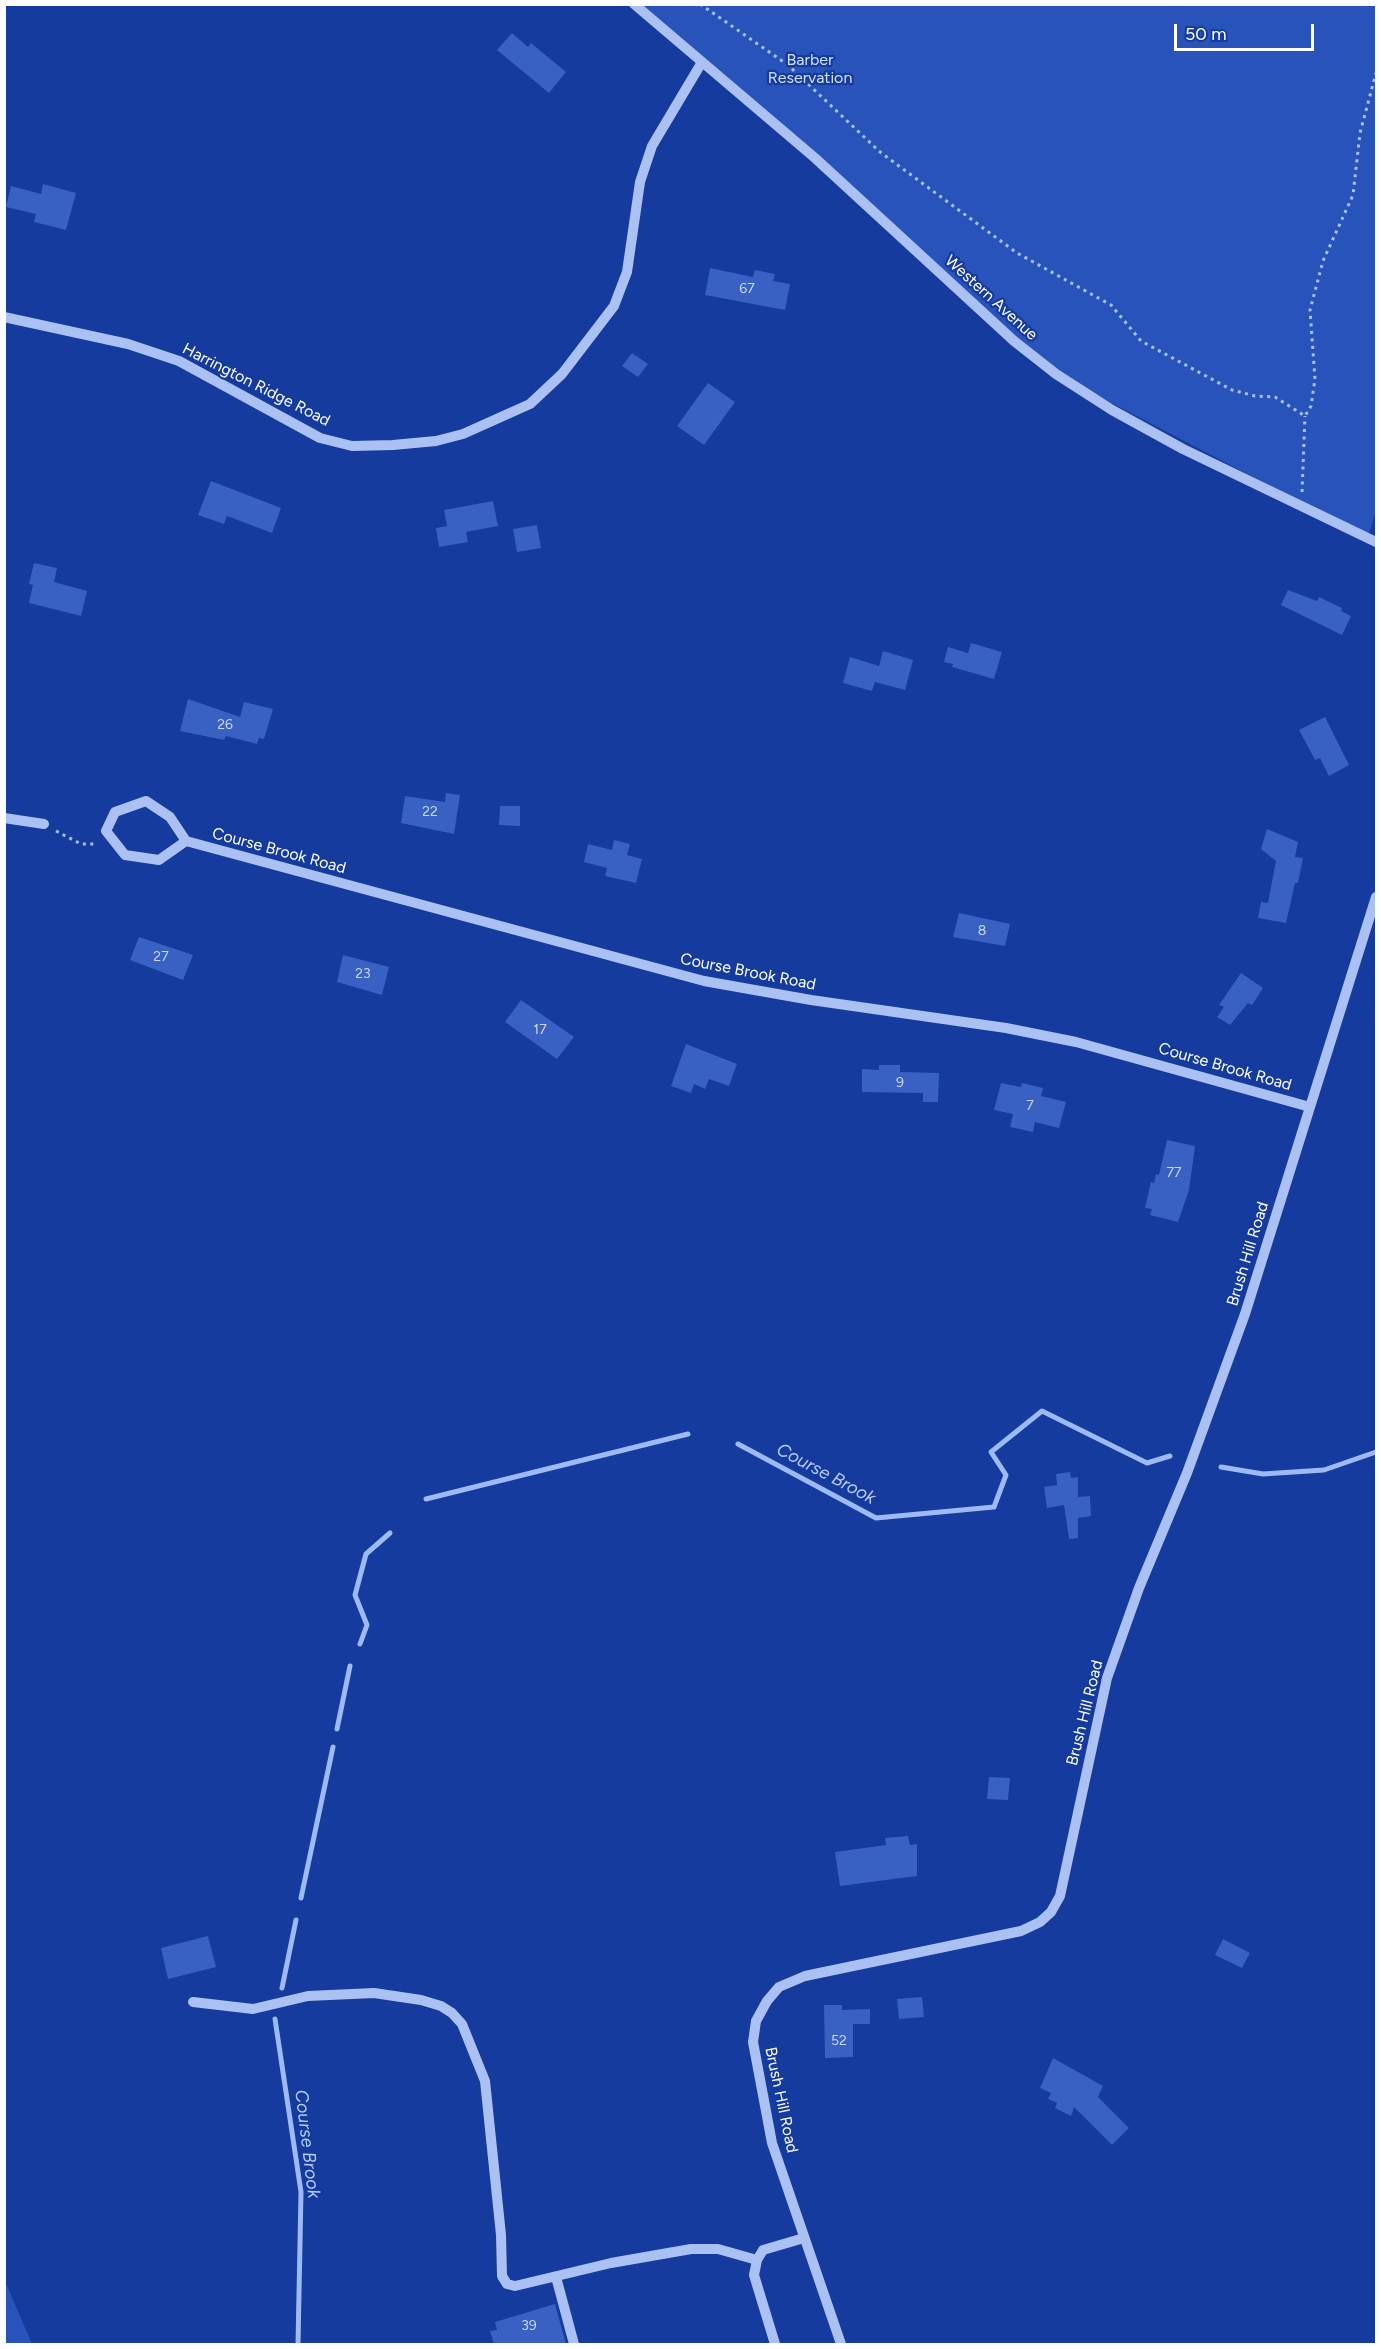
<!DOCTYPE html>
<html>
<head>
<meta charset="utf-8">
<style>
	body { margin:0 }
	#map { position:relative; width:1381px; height:2349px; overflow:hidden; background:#143b9d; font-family:Figtree,sans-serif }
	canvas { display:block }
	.frame { position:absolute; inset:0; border:6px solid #fff; pointer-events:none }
	.scale { position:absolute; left:1174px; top:24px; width:140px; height:27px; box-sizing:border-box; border:3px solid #fff; border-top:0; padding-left:8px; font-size:18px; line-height:21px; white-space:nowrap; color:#fff; -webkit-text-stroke:4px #143b9d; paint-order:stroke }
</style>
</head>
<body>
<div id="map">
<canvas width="1381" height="2349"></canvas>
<div class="frame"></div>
<div class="scale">50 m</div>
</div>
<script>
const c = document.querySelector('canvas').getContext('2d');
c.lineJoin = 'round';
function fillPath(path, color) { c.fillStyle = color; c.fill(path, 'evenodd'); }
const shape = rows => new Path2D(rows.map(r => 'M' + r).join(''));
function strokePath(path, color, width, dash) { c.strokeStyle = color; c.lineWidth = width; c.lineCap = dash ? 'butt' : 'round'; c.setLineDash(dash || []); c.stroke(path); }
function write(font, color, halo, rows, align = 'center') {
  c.font = font + ' Figtree,sans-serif'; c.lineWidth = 4.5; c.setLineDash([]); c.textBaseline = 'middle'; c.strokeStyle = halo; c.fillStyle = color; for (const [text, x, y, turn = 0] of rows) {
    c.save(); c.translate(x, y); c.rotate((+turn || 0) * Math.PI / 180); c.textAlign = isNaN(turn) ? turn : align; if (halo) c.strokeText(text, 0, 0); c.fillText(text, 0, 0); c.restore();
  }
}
fillPath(shape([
	[635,5,1376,5,1376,511,1368,537,1056,374],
	[4,2281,5,2281,32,2344,5,2344]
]), '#2753bb');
strokePath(shape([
	[738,1444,876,1518,994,1507,1006,1475,991,1452,1042,1411,1147,1463,1170,1456],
	[1221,1467,1263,1474,1324,1470,1376,1452],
	[426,1499,688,1434],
	[360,1644,367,1625,355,1595,366,1554,390,1533],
	[337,1729,350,1666],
	[301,1898,333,1747],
	[282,1988,296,1920],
	[275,2019,301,2192,298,2344]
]), '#9db9f6', 5);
fillPath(shape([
	[512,33,528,47,531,43,566,72,549,93,497,50],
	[43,184,76,193,66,230,34,222,36,214,6,207,11,186,41,194],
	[710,268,753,277,755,270,775,274,773,281,790,284,785,310,705,295],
	[632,353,648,364,638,377,622,366],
	[708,383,735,402,704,445,677,426],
	[211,481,281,508,272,533,227,516,224,524,198,515],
	[493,501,498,526,466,532,468,542,439,547,436,528,447,526,444,510],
	[537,525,541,548,517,552,513,529],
	[34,563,57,568,54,582,87,591,81,616,29,603,33,585,29,584],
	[1288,590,1317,601,1319,597,1342,608,1341,611,1351,616,1342,635,1281,605],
	[971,643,1002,652,994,679,952,667,953,664,944,662,948,647,968,653],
	[883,651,913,660,905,690,875,682,872,691,843,683,850,657,879,666],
	[188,699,240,717,244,702,273,709,264,739,259,738,257,744,226,736,224,740,180,731],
	[1325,717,1349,765,1329,776,1320,758,1315,760,1299,730],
	[446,793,460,795,454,834,401,823,405,796,445,802],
	[500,806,520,806,520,826,499,825],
	[1267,829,1298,842,1295,857,1303,858,1298,883,1295,883,1286,923,1258,918,1261,902,1268,903,1276,861,1261,849],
	[614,840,630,844,627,855,642,859,636,883,605,876,607,868,584,862,588,844,612,850],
	[959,913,1010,924,1005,946,953,937],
	[139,937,193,955,183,980,130,960],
	[343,955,389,967,382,995,337,982],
	[1241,973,1263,988,1252,1005,1248,1003,1230,1025,1217,1017,1224,1007,1219,1005],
	[521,1000,574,1037,557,1059,505,1022],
	[686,1044,737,1064,729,1086,709,1079,705,1089,694,1084,691,1093,671,1086],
	[879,1065,900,1065,900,1072,939,1073,938,1102,923,1102,923,1093,862,1092,862,1069,879,1070],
	[1001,1083,1021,1087,1022,1083,1043,1088,1041,1096,1066,1102,1059,1128,1035,1122,1033,1132,1010,1127,1013,1114,994,1110],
	[1167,1140,1195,1146,1189,1190,1178,1222,1150,1215,1152,1209,1145,1208,1151,1182,1154,1183,1156,1174,1159,1175],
	[1070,1472,1071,1478,1078,1477,1078,1497,1090,1496,1091,1516,1078,1518,1078,1538,1069,1539,1064,1505,1047,1508,1044,1487,1057,1485,1056,1474],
	[989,1777,1010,1778,1008,1800,987,1799],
	[908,1836,910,1845,917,1844,917,1876,840,1886,835,1852,886,1845,885,1838],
	[208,1936,216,1967,168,1979,161,1948],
	[1223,1939,1250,1953,1242,1968,1215,1955],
	[922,1997,924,2017,899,2019,897,1999],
	[824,2005,842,2005,842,2010,870,2009,870,2024,853,2024,853,2057,825,2058],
	[1053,2058,1103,2086,1098,2097,1129,2128,1112,2145,1074,2107,1071,2116,1055,2108,1057,2103,1048,2099,1051,2093,1040,2088],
	[555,2304,566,2344,494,2344,490,2331,497,2330,495,2322]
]), '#3861c3');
strokePath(shape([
	[700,4,788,65,880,152,1017,253,1111,305,1141,341,1232,390,1255,396,1275,397,1305,416,1311,406,1315,379,1310,310,1323,261,1353,195,1360,133,1376,73],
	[1302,492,1305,416],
	[56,831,81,844,97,844]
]), '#abc1f4', 3, [3, 4.5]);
strokePath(shape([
	[634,4,815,158,1014,341,1056,374,1112,410,1183,449,1376,542],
	[4,317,128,344,179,361,320,438,352,446,393,445,436,441,463,434,530,404,562,374,614,306,627,272,640,182,652,146,702,62],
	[4,818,44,824],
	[186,841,159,860,125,855,106,831,115,812,146,801,170,817,186,841,704,981,811,1000,1006,1028,1076,1042,1310,1107],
	[193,2002,253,2009,308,1996,374,1993,421,2000,441,2006,452,2013,462,2024,485,2081,501,2235,502,2276,507,2284,515,2286,611,2263,691,2249,718,2249,757,2260],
	[556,2277,574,2344],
	[775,2344,754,2275,757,2260,763,2250,804,2238],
	[841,2344,772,2143,753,2042,756,2021,767,2001,779,1987,805,1976,1021,1931,1040,1922,1051,1912,1060,1896,1107,1678,1139,1588,1187,1473,1245,1314,1376,897]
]), '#abc1f4', 10);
write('14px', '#cdd8f0', null, [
	["67",747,289],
	["26",225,725],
	["22",430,812],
	["8",982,931],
	["27",161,957],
	["23",363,974],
	["17",540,1030],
	["9",900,1083],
	["7",1030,1106],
	["77",1174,1173],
	["52",839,2041],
	["39",529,2326]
]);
write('16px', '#d3e0fd', '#143b9d', [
	["Barber",810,60],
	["Reservation",810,78]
]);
write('16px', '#fff', '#143b9d', [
	["Western Avenue",991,298,42],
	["Harrington Ridge Road",256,385,27],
	["Course Brook Road",279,851,15],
	["Course Brook Road",748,972,11],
	["Course Brook Road",1225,1067,16],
	["Brush Hill Road",1248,1254,-73],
	["Brush Hill Road",1085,1713,-76],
	["Brush Hill Road",781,2100,78]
]);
write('italic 18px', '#b8ccfa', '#143b9d', [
	["Course Brook",826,1474,28],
	["Course Brook",307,2144,83]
]);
</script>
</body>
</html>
